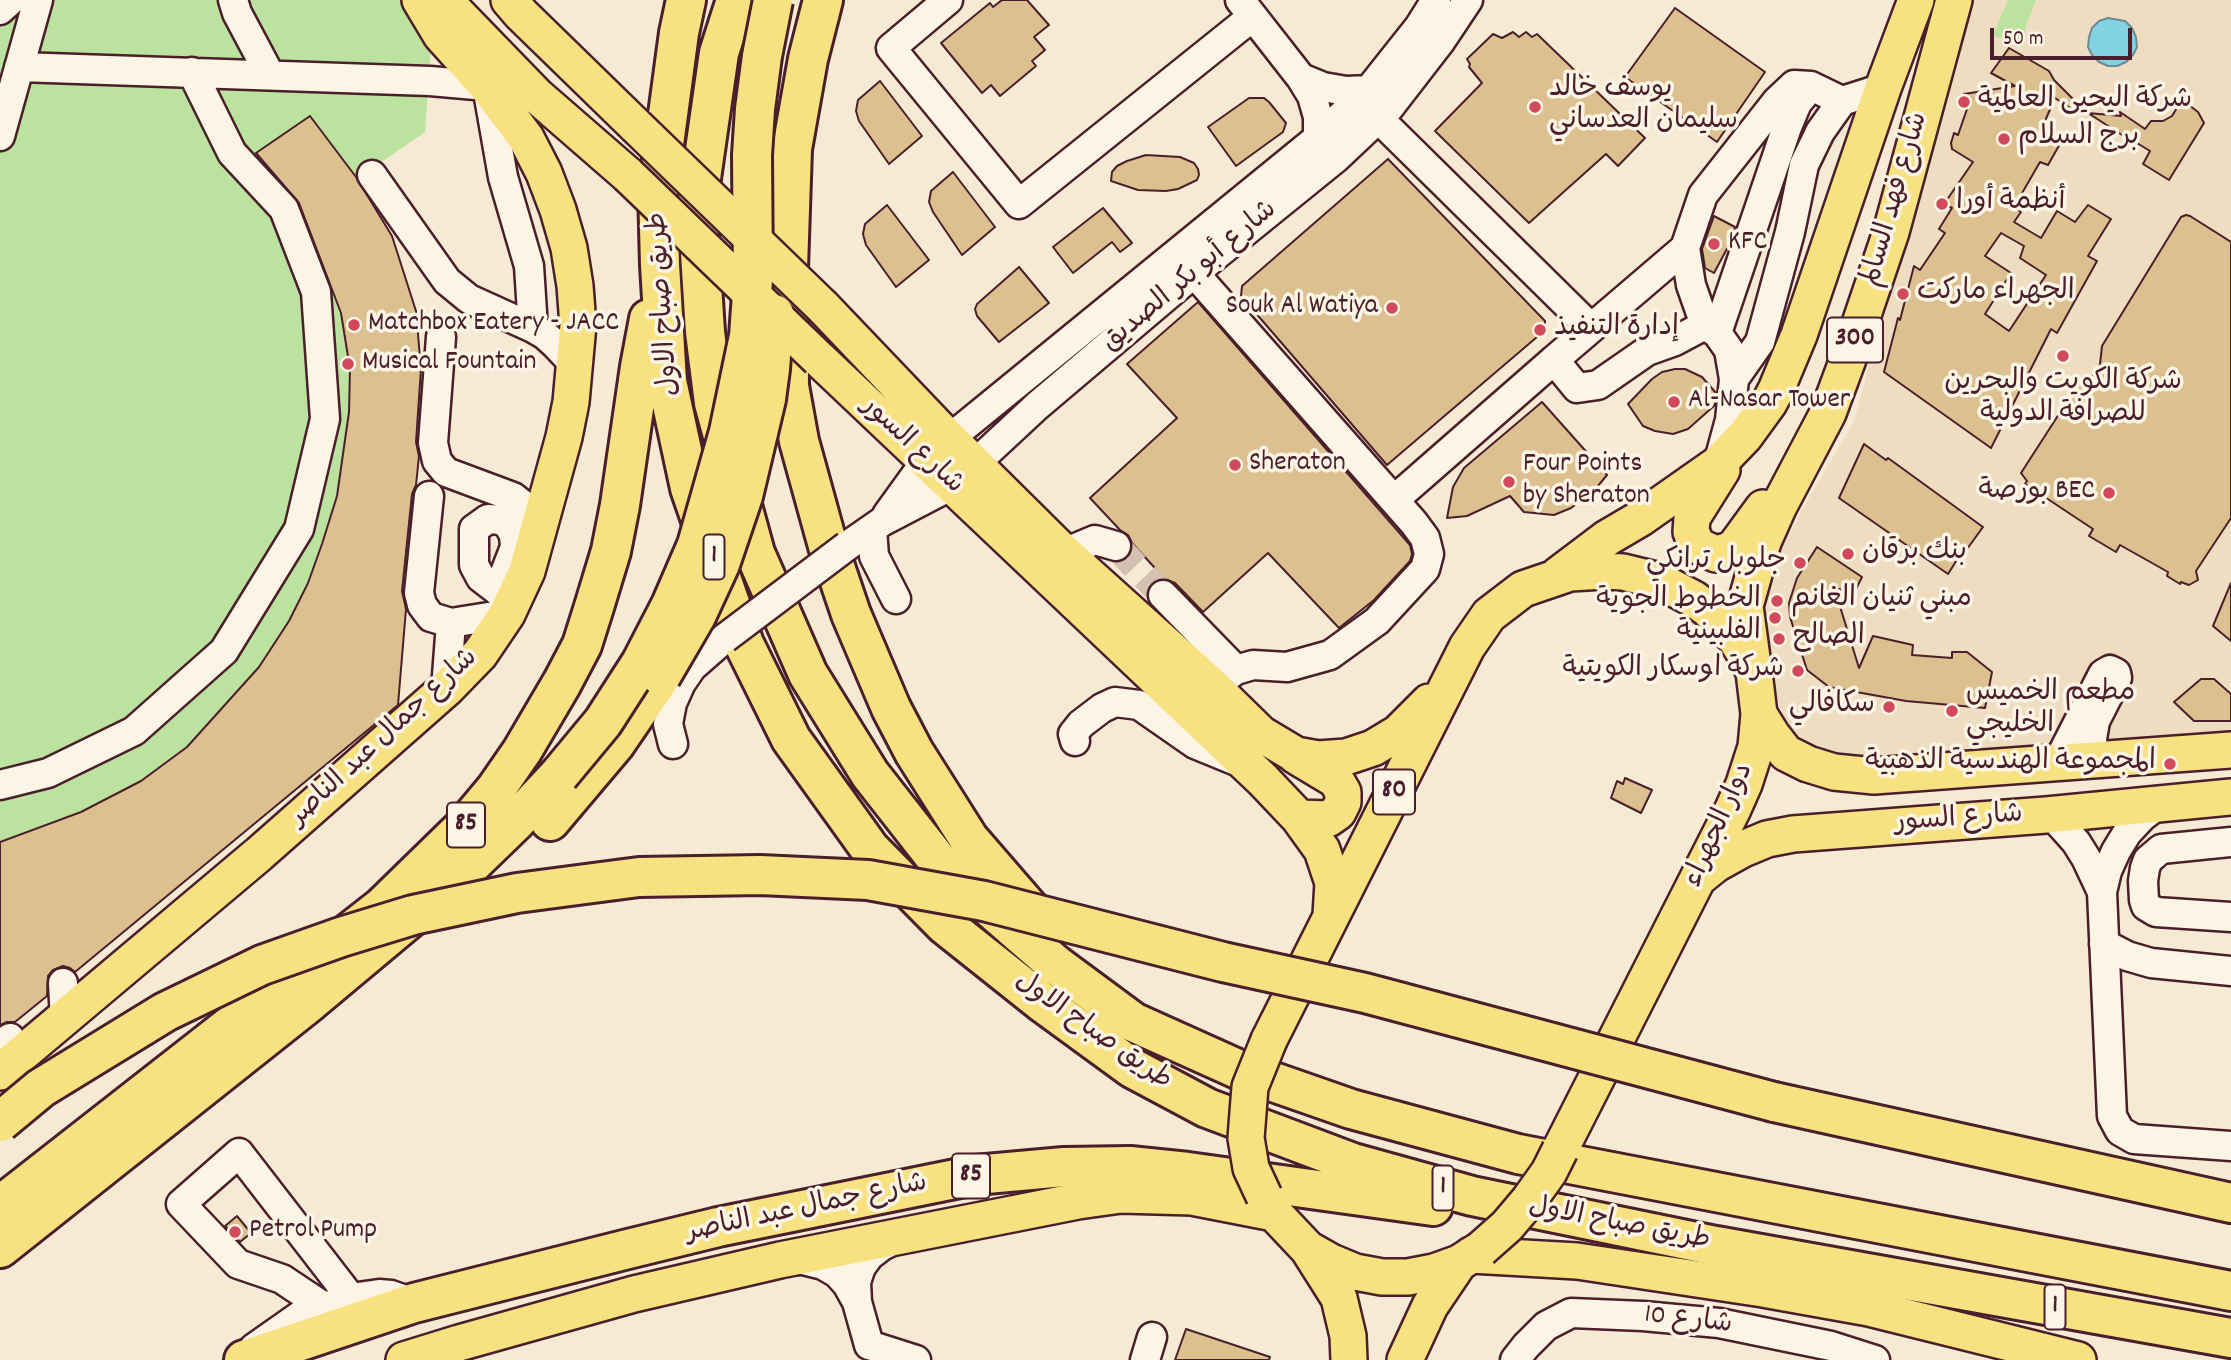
<!DOCTYPE html>
<html>
<head>
<meta charset="utf-8">
<style>
	body { margin:0 }
	#map { position:relative; width:2231px; height:1360px; overflow:hidden; background:#f6ead4; font-family:Dekko,sans-serif }
	canvas { display:block }
	.scale { position:absolute; left:1990px; top:28px; width:142px; height:32px; box-sizing:border-box; border:4px solid #4a1f2b; border-top:0; padding-left:9px; font-size:21px; line-height:24px; white-space:nowrap; color:#4a1f2b; -webkit-text-stroke:5px #fcf5e5; paint-order:stroke }
</style>
</head>
<body>
<div id="map">
<canvas width="2231" height="1360"></canvas>
<div class="scale">50 m</div>
</div>
<script>
const c = document.querySelector('canvas').getContext('2d');
c.lineJoin = 'round';
function fillPath(path, color) { c.fillStyle = color; c.fill(path, 'evenodd'); }
const shape = rows => new Path2D(rows.map(r => 'M' + r).join(''));
function strokePath(path, color, width, dash) { c.strokeStyle = color; c.lineWidth = width; c.lineCap = dash ? 'butt' : 'round'; c.setLineDash(dash || []); c.stroke(path); }
function write(font, color, halo, rows, align = 'center') {
  c.font = font + ' Dekko,"Playpen Sans Arabic",sans-serif'; c.lineWidth = 7; c.setLineDash([]); c.textBaseline = 'middle'; c.strokeStyle = halo; c.fillStyle = color; for (const [text, x, y, turn = 0] of rows) {
    c.save(); c.translate(x, y); c.rotate((+turn || 0) * Math.PI / 180); c.textAlign = isNaN(turn) ? turn : align; if (halo) c.strokeText(text, 0, 0); c.fillText(text, 0, 0); c.restore();
  }
}
fillPath(shape([
	[1966,0,2231,0,2231,738,1856,769,1801,743,1785,719,1768,673,1756,625,1767,578,1803,508,1854,422]
]), '#eeddc0');
fillPath(shape([
	[0,0,399,0,431,48,425,132,357,179,256,153,312,234,341,313,350,369,349,412,337,496,308,583,289,621,259,667,218,714,182,751,141,781,81,812,0,842],
	[2008,0,2036,0,2026,26,2023,47,1993,35]
]), '#bbe29e');
const water = shape([
	[2108,18,2125,21,2132,28,2136,37,2137,47,2133,55,2126,62,2117,66,2108,66,2099,62,2092,55,2088,47,2089,37,2092,28,2099,21,2108,18]
]);
fillPath(water, '#82d2df');
strokePath(water, '#6c8a97', 2);
const building = shape([
	[1002,0,1027,0,1049,25,1034,37,1045,50,1032,61,1036,66,1000,96,991,85,982,93,941,43,990,3,993,7,1002,0],
	[1675,8,1765,72,1717,142,1625,77,1675,8],
	[1513,32,1519,37,1526,32,1532,37,1537,34,1645,138,1618,166,1606,154,1529,223,1435,131,1482,83,1469,67,1470,64,1467,59,1493,34,1502,38,1513,32],
	[2009,48,2049,71,2054,80,2083,109,2079,114,2055,98,2041,130,2061,142,2048,165,2040,162,2014,207,2021,212,2014,222,2041,238,2057,211,2075,222,2088,205,2111,219,2088,256,2097,261,2057,333,2051,329,1991,448,1884,372,1898,318,1900,320,1914,266,1920,270,1945,233,1939,229,1952,208,1944,204,1973,162,1952,149,1951,143,1954,133,1958,135,1967,109,1961,106,1964,94,2015,86,1991,73,2009,48],
	[2001,233,2024,246,2020,258,2046,275,2009,331,1985,314,2011,273,1985,256,2001,233],
	[880,81,922,136,889,164,859,121,856,111,858,100,880,81],
	[1249,98,1264,98,1269,102,1286,123,1283,132,1236,166,1208,127,1249,98],
	[2185,102,2198,112,2204,123,2169,180,2143,164,2150,151,2132,140,2129,134,2122,135,2088,113,2121,116,2120,112,2145,129,2151,121,2163,121,2172,116,2177,108,2185,102],
	[310,116,356,177,392,236,416,311,421,369,416,442,419,456,416,485,412,494,402,591,406,609,398,705,75,972,70,968,63,966,53,970,48,976,47,996,15,1022,7,1022,0,1025,0,842,81,812,141,781,187,747,259,667,289,621,308,583,322,544,337,496,349,412,350,369,341,313,299,203,256,153,310,116],
	[1146,155,1180,157,1194,163,1198,169,1199,175,1197,180,1178,189,1166,191,1138,190,1111,181,1112,172,1117,166,1127,161,1146,155],
	[1388,159,1545,321,1544,331,1387,465,1241,296,1242,286,1388,159],
	[953,172,995,227,962,255,933,212,929,202,931,191,953,172],
	[887,205,929,260,896,287,866,245,863,234,865,224,887,205],
	[1103,208,1132,243,1120,252,1112,242,1073,273,1053,247,1103,208],
	[2186,215,2190,216,2231,242,2231,518,2196,571,2198,580,2189,585,2181,582,2180,584,2167,576,2168,572,2120,545,2116,552,2089,536,2093,529,2025,484,2027,481,2021,473,2079,383,2099,373,2102,346,2181,217,2186,215],
	[1714,216,1735,227,1729,245,1714,273,1705,268,1702,249,1714,216],
	[1019,267,1049,303,999,342,977,316,975,309,977,304,1019,267],
	[1198,302,1410,545,1412,554,1410,561,1374,600,1339,628,1268,553,1203,612,1175,583,1165,579,1132,543,1128,535,1120,530,1090,498,1177,418,1127,364,1198,302],
	[1675,369,1685,369,1702,377,1716,393,1715,405,1688,429,1673,434,1655,431,1643,426,1628,404,1652,379,1662,372,1675,369],
	[1542,402,1607,475,1593,492,1571,508,1554,515,1524,512,1510,496,1467,516,1447,518,1453,487,1464,468,1542,402],
	[1864,444,1886,460,1888,458,1983,527,1962,556,1960,555,1948,574,1839,498,1864,444],
	[1817,547,1862,577,1853,595,1834,587,1859,668,1873,636,1913,645,1912,655,1952,658,1952,652,1967,652,1992,672,1985,708,1906,701,1829,687,1807,670,1790,617,1789,603,1797,578,1817,547],
	[2231,583,2231,641,2213,626,2231,583],
	[2201,679,2214,679,2231,694,2231,721,2194,721,2174,702,2201,679],
	[1625,778,1652,790,1641,813,1611,798,1617,781,1623,784,1625,778],
	[237,1216,251,1233,240,1242,225,1226,237,1216],
	[1186,1329,1270,1357,1269,1360,1175,1360,1186,1329]
]);
fillPath(building, '#dcc090');
strokePath(building, '#4a1f2b', 2);
strokePath(shape([
	[1116,546,1163,595]
]), '#d4c1b2', 28, [28, 14]);
const minor = shape([
	[233,0,237,13,270,75],
	[948,0,891,48,1019,204,1252,17],
	[1240,0,1301,78,1312,96,1318,117,1318,138],
	[0,10,11,0],
	[19,67,430,81,487,86,503,177,529,266,533,328],
	[1301,78,1323,87,1346,91,1369,90],
	[1378,118,1591,328],
	[0,136,38,0],
	[372,175,447,281,469,299,533,328,545,335,556,345,576,366],
	[1685,248,1554,360,1577,388,1598,385,1647,351,1675,341,1705,325],
	[1194,273,1414,523,1425,538,1429,554,1425,569,1377,621,1330,655,1287,667,1253,665,1236,670,1212,686],
	[1717,333,1787,127,1797,103,1811,86],
	[441,337,433,443,437,461,446,472,513,497,528,509,536,524,535,540],
	[1734,379,1729,350,1717,333,1705,325,1691,285,1685,248,1703,195,1777,101,1794,85,1811,86,1842,101],
	[1718,464,1730,420,1734,379,1760,342,1790,232,1804,165,1820,132,1842,101,1883,88],
	[429,496,419,593,422,605,431,617,451,623,507,614],
	[1394,500,1554,360],
	[887,515,926,461,949,439,1318,138,1369,90,1419,27,1436,0],
	[872,529,874,556,896,599],
	[847,546,883,521,952,485,1037,406,1194,273,1336,158,1389,108,1440,42,1468,0],
	[1064,553,1095,540,1116,546],
	[498,591,515,547,514,535,509,526,502,520,488,519,474,529,474,565,481,578,498,591,515,600],
	[1163,595,1236,670],
	[446,689,451,623],
	[1075,741,1073,734,1081,724,1102,708,1115,702,1139,705,1195,744,1239,762],
	[673,744,668,724,672,703,681,683,692,667,725,638],
	[2057,764,2103,674,2110,670,2116,673,2117,678,2095,721,2092,739,2094,762],
	[0,785,48,773,134,731,224,651,299,529,325,419,316,292,284,209,232,153,192,72],
	[2159,804,2142,817,2127,833,2116,851,2107,871,2102,892,2112,1116,2120,1131,2134,1139,2231,1146],
	[2051,814,2076,842,2086,858,2102,892],
	[2231,842,2161,849,2148,860,2145,868,2143,881,2144,900,2146,906,2156,912,2231,917],
	[2104,944,2127,956,2151,963,2231,971],
	[63,983,65,1020],
	[0,1046,10,1038],
	[793,1260,803,1260,823,1265,837,1273,847,1284,857,1302],
	[324,1307,282,1279,238,1264,181,1204,239,1153,351,1298],
	[869,1345,857,1302,856,1282,861,1267,869,1256,882,1246,896,1239],
	[869,1345,916,1360],
	[254,1348,301,1315,351,1298,379,1294,391,1295,414,1303],
	[1145,1360,1152,1337],
	[1515,1360,1526,1346,1546,1326,1571,1313,1643,1316,1719,1323,1831,1346,1875,1360]
]);
const major = shape([
	[444,0,536,95,628,175],
	[509,0,521,14,636,126],
	[823,307,949,439,1062,551,1212,686,1261,734,1296,755,1318,759,1346,757,1373,748,1398,733,1429,702],
	[819,359,1263,780,1299,818,1322,850,1333,883,1331,915],
	[1722,470,1692,518,1691,532,1698,546,1716,554,1730,550,1736,545,1763,508],
	[1558,575,1607,538,1641,518,1718,464,1745,436,1769,403,1776,390,1799,335,1883,88,1916,0],
	[1752,658,1745,606,1763,542,1779,506,1828,413,1848,359,1891,232,1954,0],
	[1759,714,1772,735,1786,753,1808,764,1834,772,1874,776,2231,750],
	[1296,756,1336,780,1343,792,1343,802,1338,812,1328,819,1299,818],
	[1701,876,1716,864,1743,849,1767,839,1793,834,2046,815,2231,797],
	[1269,1040,1467,647,1489,615,1523,589,1570,573,1604,571,1623,572,1660,581,1694,599,1709,610,1735,638,1745,654,1754,672,1759,714,1756,747,1744,784,1733,809,1560,1150],
	[0,1072,259,854,446,689,480,654,507,614,527,571,564,437,571,402,578,325,575,286,569,248,558,210,544,173,526,138,487,86,441,35,420,0],
	[1264,1196,1274,1213,1308,1249,1331,1262,1355,1272,1382,1277,1408,1277,1434,1272,1459,1263,1481,1249],
	[1308,1249,1339,1298,1348,1336,1349,1360],
	[1471,1255,1577,1261,1763,1289,1869,1308,2078,1360],
	[404,1360,459,1343,634,1294,780,1260,1078,1201,1121,1195,1192,1197,1274,1213],
	[1405,1360,1430,1306,1459,1263]
]);
const highway = shape([
	[686,0,679,33,658,189,660,265,667,381,690,488,744,644,791,739,870,849,945,925,1043,1003,1132,1068,1207,1108,1353,1163,1472,1196,1716,1246,2231,1338],
	[736,0,719,53,697,206,705,332,714,403,755,553,808,674,870,774,942,866,1056,965,1133,1022,1242,1071,1351,1109,1518,1154,2231,1291],
	[823,0,808,59,792,149,788,268,789,386,799,441,828,546,851,614,891,708,914,752,969,839,1046,928],
	[550,821,615,744,656,684],
	[1774,1102,2231,1203],
	[0,1206,382,907,464,827,495,790,522,751,562,683,582,645,594,607,611,551,620,505,640,367,649,319],
	[0,1248,311,1001,452,883,516,821,559,775],
	[244,1360,414,1303,624,1250,718,1227,975,1175,1064,1167,1130,1166,1188,1172,1433,1206]
]);
strokePath(minor, '#4a1f2b', 33);
strokePath(major, '#4a1f2b', 40);
strokePath(highway, '#4a1f2b', 44);
strokePath(minor, '#fcf5e5', 28);
strokePath(major, '#f8e181', 35);
strokePath(highway, '#f8e181', 38);
const minorBridge = shape([
	[725,638,847,546]
]);
const majorBridge = shape([
	[636,126,823,307],
	[628,175,819,359],
	[1264,1196,1251,1168,1246,1138,1250,1087,1269,1040],
	[1481,1249,1507,1226,1529,1200,1549,1172,1560,1150]
]);
const highwayBridge = shape([
	[661,676,696,616,720,564,743,496,766,399,770,369,774,314],
	[559,775,603,722,641,663,671,605,697,545,714,485,729,432,749,336,753,280,752,155,755,109,762,56,773,0],
	[0,1122,41,1088,165,1012,262,965,341,937,413,915,517,893,639,877,760,875,868,880,984,901,1223,962,1365,993,1774,1102]
]);
strokePath(minorBridge, '#4a1f2b', 33, []);
strokePath(majorBridge, '#4a1f2b', 40, []);
strokePath(highwayBridge, '#4a1f2b', 44, []);
strokePath(minorBridge, '#fcf5e5', 28);
strokePath(majorBridge, '#f8e181', 35);
strokePath(highwayBridge, '#f8e181', 38);
for (const [x, y, r, color] of [
	[1964,102,7,"#d1495b"],
	[1535,107,7,"#d1495b"],
	[2004,139,7,"#d1495b"],
	[1942,204,7,"#d1495b"],
	[1714,244,7,"#d1495b"],
	[1903,294,7,"#d1495b"],
	[1392,308,7,"#d1495b"],
	[354,325,7,"#d1495b"],
	[1540,330,7,"#d1495b"],
	[2063,356,7,"#d1495b"],
	[348,364,7,"#d1495b"],
	[1674,402,7,"#d1495b"],
	[1235,465,7,"#d1495b"],
	[1509,482,7,"#d1495b"],
	[2109,493,7,"#d1495b"],
	[1848,554,7,"#d1495b"],
	[1800,563,7,"#d1495b"],
	[1777,601,7,"#d1495b"],
	[1775,618,7,"#d1495b"],
	[1779,639,7,"#d1495b"],
	[1798,671,7,"#d1495b"],
	[1889,707,7,"#d1495b"],
	[1952,711,7,"#d1495b"],
	[2170,764,7,"#d1495b"],
	[235,1232,7,"#d1495b"]
]) { const dot = new Path2D(); dot.arc(x, y, r, 0, 2 * Math.PI); c.fillStyle = color; c.fill(dot); strokePath(dot, '#fcf5e5', 2.5); }
for (const [x, y, w] of [
	[1855,340,56],
	[714,557,21],
	[1394,792,42],
	[466,825,38],
	[971,1176,38],
	[1443,1188,21],
	[2055,1307,21]
]) { const box = new Path2D(); box.roundRect(x - w / 2, y - 22.5, w, 45, 5); c.fillStyle = '#fcf5e5'; c.fill(box); strokePath(box, '#4a1f2b', 2); }
write('bold 26px', '#4a1f2b', null, [
	["300",1855,340],
	["1",714,557],
	["80",1394,792],
	["85",466,825],
	["85",971,1176],
	["1",1443,1188],
	["1",2055,1307]
]);
write('28px', '#4a1f2b', '#fcf5e5', [
	["يوسف خالد",1549,91],
	["سليمان العدساني",1549,123],
	["شركة اليحيى العالمية",1978,102],
	["برج السلام",2018,139],
	["أنظمة أورا",1956,204],
	["KFC",1728,244],
	["الجهراء ماركت",1917,294],
	["Souk Al Watiya",1378,308,"right"],
	["Matchbox Eatery - JACC",368,325],
	["إدارة التنفيذ",1554,330],
	["Musical Fountain",362,364],
	["شركة الكويت والبحرين",2063,384,"center"],
	["للصرافة الدولية",2063,416,"center"],
	["Al-Nasar Tower",1688,402],
	["Sheraton",1249,465],
	["Four Points",1523,466],
	["by Sheraton",1523,498],
	["بورصة BEC",2095,493,"right"],
	["بنك برقان",1862,554],
	["جلوبل ترانكي",1786,563,"right"],
	["مبني ثنيان الغانم",1791,601],
	["الخطوط الجوية",1761,602,"right"],
	["الفلبينية",1761,634,"right"],
	["الصالح",1793,639],
	["شركة اوسكار الكويتية",1784,671,"right"],
	["مطعم الخميس",1966,695],
	["الخليجي",1966,727],
	["سكافالي",1875,707,"right"],
	["المجموعة الهندسية الذهبية",2156,764,"right"],
	["Petrol Pump",249,1232]
], 'left');
write('28px', '#4a1f2b', '#fcf5e5', [
	["شارع فهد السالم",1897,200,-74],
	["شارع أبو بكر الصديق",1191,278,-40],
	["طريق صباح الاول",666,304,-94],
	["شارع السور",911,447,43],
	["شارع جمال عبد الناصر",385,739,-43],
	["شارع السور",1959,821,-4],
	["دوار الجهراء",1721,826,-66],
	["طريق صباح الاول",1092,1033,35],
	["شارع جمال عبد الناصر",807,1210,-12],
	["طريق صباح الاول",1619,1226,11],
	["شارع 10",1688,1322,7]
]);
</script>
</body>
</html>
